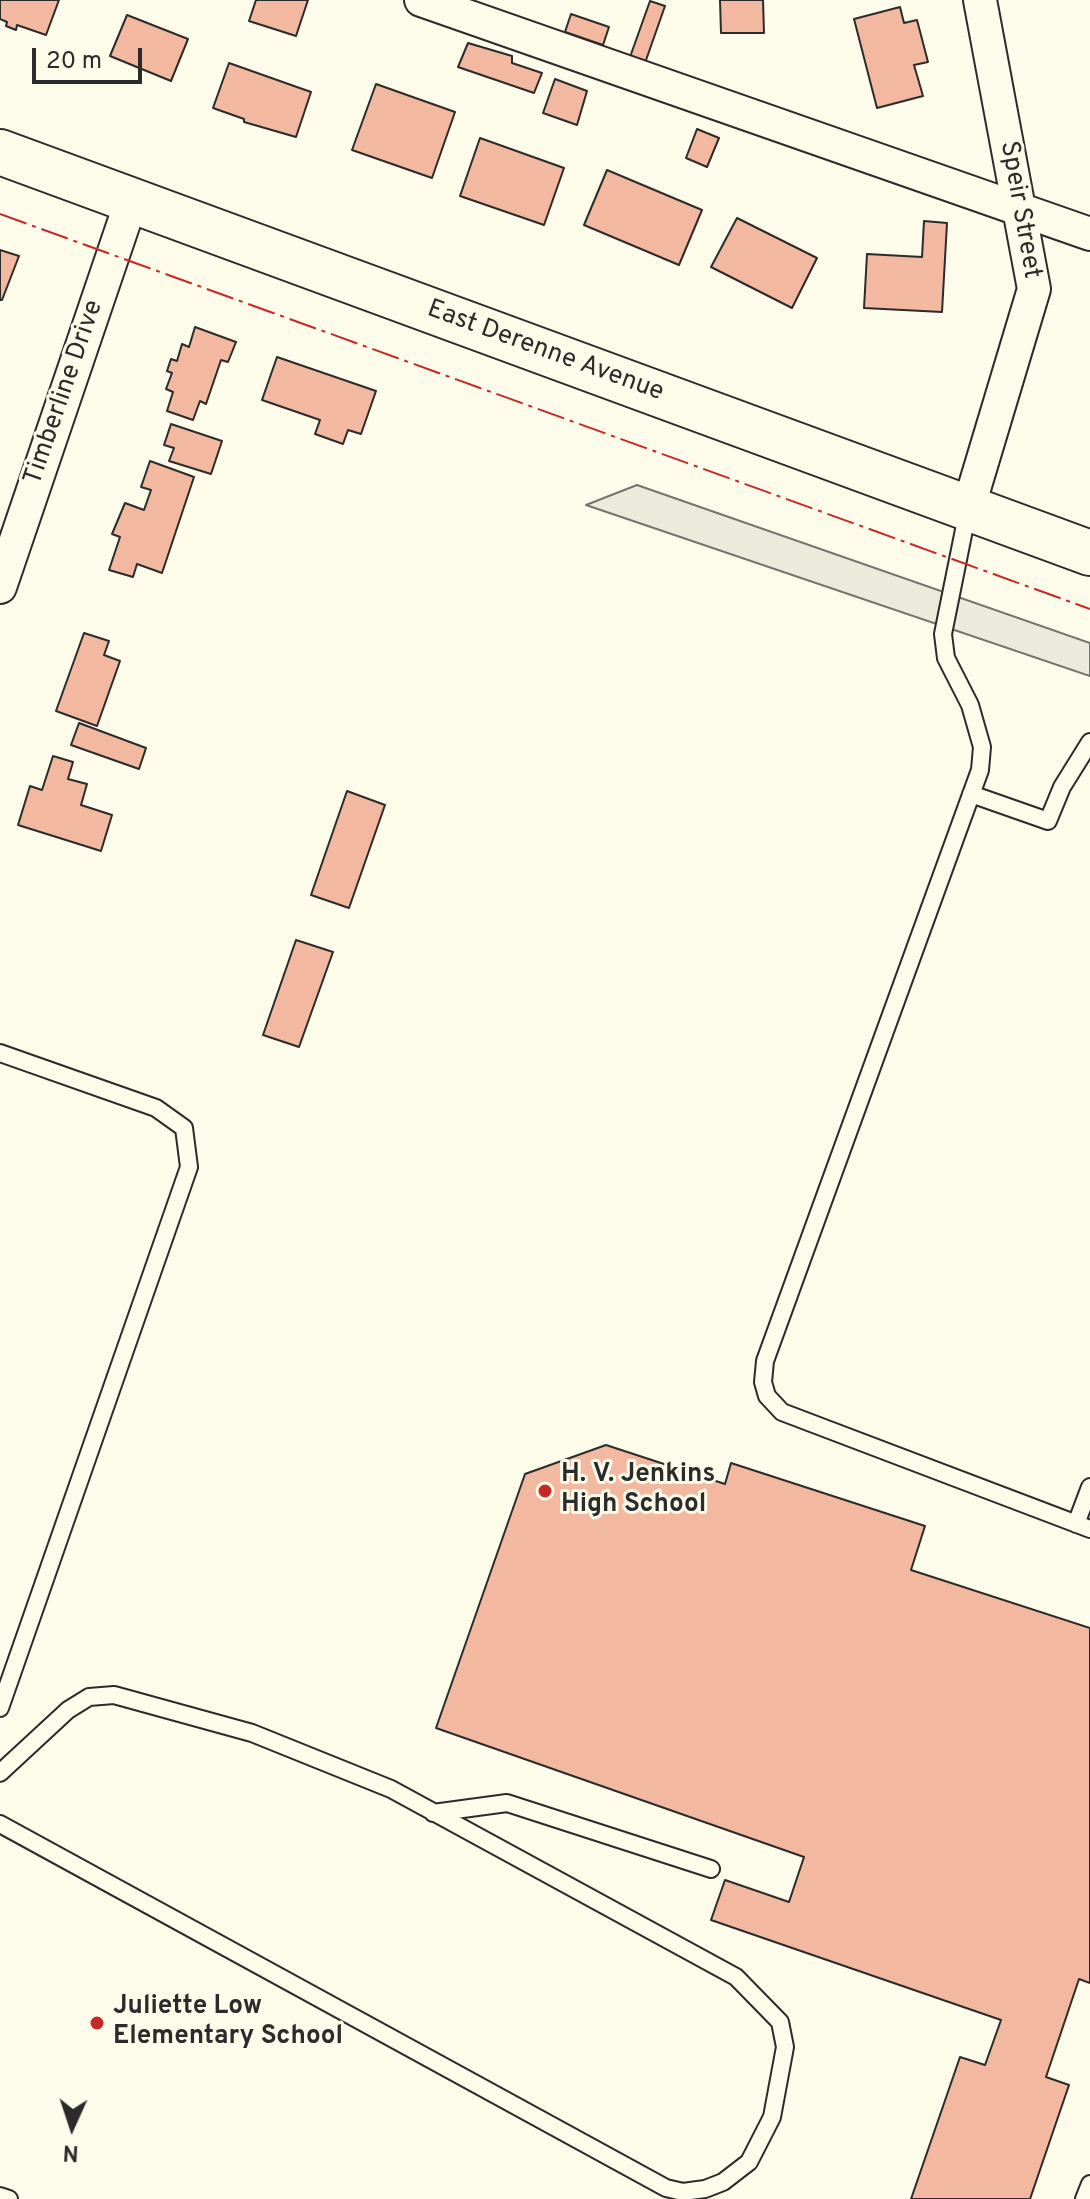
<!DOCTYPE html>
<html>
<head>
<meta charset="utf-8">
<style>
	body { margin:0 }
	#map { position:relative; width:1090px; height:2199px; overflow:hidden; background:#fdfbea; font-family:Overpass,sans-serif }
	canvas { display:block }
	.north { position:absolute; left:32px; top:2087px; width:80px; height:80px; -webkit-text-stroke:6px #fdfbea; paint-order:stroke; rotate:183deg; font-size:22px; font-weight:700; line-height:32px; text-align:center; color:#2b2b2b }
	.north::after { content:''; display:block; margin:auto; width:28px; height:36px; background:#2b2b2b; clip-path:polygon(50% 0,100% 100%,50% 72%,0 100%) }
	.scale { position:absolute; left:32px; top:48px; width:110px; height:36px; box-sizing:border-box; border:4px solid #2b2b2b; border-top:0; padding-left:10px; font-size:24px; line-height:28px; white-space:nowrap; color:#2b2b2b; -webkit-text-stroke:6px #fdfbea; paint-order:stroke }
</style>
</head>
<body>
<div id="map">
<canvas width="1090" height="2199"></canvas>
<div class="north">N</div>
<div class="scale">20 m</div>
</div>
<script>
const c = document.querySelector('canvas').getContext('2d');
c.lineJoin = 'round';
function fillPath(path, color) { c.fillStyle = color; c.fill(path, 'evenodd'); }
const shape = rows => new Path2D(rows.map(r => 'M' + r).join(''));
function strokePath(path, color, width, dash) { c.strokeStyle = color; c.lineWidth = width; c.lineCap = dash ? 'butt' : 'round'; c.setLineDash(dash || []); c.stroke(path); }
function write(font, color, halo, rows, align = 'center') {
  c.font = font + ' Overpass,sans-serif'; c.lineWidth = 6; c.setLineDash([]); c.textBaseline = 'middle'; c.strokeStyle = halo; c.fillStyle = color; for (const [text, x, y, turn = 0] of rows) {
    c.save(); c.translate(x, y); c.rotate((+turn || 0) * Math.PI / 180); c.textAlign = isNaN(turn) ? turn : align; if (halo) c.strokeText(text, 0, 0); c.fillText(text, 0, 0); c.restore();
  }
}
const parking = shape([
	[637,485,1090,643,1090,676,586,505,637,485]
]);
fillPath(parking, '#eceadb');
strokePath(parking, '#74746e', 2);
const building = shape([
	[0,0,59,0,46,35,17,25,16,30,6,26,7,22,0,19,0,0],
	[256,0,308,0,296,36,249,21,256,0],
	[720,0,763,0,764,33,721,33,720,0],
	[650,1,665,6,645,63,630,57,650,1],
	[900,7,904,23,917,20,928,62,914,65,923,96,877,108,854,19,900,7],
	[571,14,609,27,603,45,565,32,571,14],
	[127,15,188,39,171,81,110,56,127,15],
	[468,43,512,56,512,63,542,73,534,93,458,67,468,43],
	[229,63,311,92,296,137,244,122,244,119,213,108,229,63],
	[555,79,587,91,577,125,543,113,555,79],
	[376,84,455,112,432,178,352,150,376,84],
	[697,129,719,138,707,167,686,158,697,129],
	[480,138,564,168,544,225,460,196,480,138],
	[607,170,702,210,679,265,584,225,607,170],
	[737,218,817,258,792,308,711,267,737,218],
	[924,221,947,223,942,312,864,308,867,254,922,257,924,221],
	[0,250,19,256,2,300,0,300,0,250],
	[195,327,236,342,228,362,221,360,206,404,200,401,193,420,167,411,173,392,166,389,172,373,167,371,171,359,177,361,182,344,189,347,195,327],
	[277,357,376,391,361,434,348,430,343,444,315,434,320,420,262,400,277,357],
	[171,424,222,441,211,474,169,461,174,448,164,445,171,424],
	[150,461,194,477,162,573,137,564,133,577,109,570,120,537,112,534,125,503,144,510,151,490,141,487,150,461],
	[84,633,109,641,104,655,120,661,97,726,56,711,84,633],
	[79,723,146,748,139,769,71,745,79,723],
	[53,756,73,762,68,779,87,784,81,805,112,815,101,851,18,825,30,786,42,790,53,756],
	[347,791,385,805,349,908,311,895,347,791],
	[296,940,333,952,299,1047,263,1035,296,940],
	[606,1445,725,1484,731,1463,925,1526,911,1570,1090,1628,1090,1983,1079,1979,1046,2077,1069,2085,1030,2199,911,2199,960,2057,985,2065,1001,2020,711,1920,725,1880,789,1902,804,1857,436,1728,525,1474,606,1445]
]);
fillPath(building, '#f2b8a0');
strokePath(building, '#2b2b2b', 2);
const service = shape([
	[968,510,943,634,946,658,970,705,982,747,980,770,765,1361,763,1382,767,1396,782,1412,1090,1529],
	[971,794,1048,821,1062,787,1090,742],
	[0,1053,156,1108,184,1128,189,1167,0,1708],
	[1076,1524,1090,1487],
	[0,1773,68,1710,89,1697,114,1695,252,1733,391,1789,736,1977,780,2022,785,2047,772,2117,749,2162,723,2182,705,2189,683,2192,666,2188,0,1824],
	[433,1813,507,1803,711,1869],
	[0,2196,9,2199],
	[1084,2199,1090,2184]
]);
const minor = shape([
	[421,0,1090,234],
	[968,509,1034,289,980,0],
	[0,587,132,199]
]);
const primary = shape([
	[0,152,1090,553]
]);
strokePath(service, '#2b2b2b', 20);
strokePath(minor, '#2b2b2b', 36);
strokePath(primary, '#2b2b2b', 48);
strokePath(service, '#fdfbea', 16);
strokePath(minor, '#fdfbea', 32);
strokePath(primary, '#fdfbea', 44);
strokePath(shape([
	[0,214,1090,609]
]), '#c62828', 2, [28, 6, 4, 6]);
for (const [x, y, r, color] of [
	[545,1491,8,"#c62828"],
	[97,2023,8,"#c62828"]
]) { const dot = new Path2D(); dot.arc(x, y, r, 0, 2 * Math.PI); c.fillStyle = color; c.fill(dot); strokePath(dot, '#fdfbea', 3); }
write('26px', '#2b2b2b', '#fdfbea', [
	["Speir Street",1019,210,80],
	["East Derenne Avenue",545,352,20],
	["Timberline Drive",65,393,-71]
]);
write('bold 26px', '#2b2b2b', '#fdfbea', [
	["H. V. Jenkins",561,1476],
	["High School",561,1506],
	["Juliette Low",113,2008],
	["Elementary School",113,2038]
], 'left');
</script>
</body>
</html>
